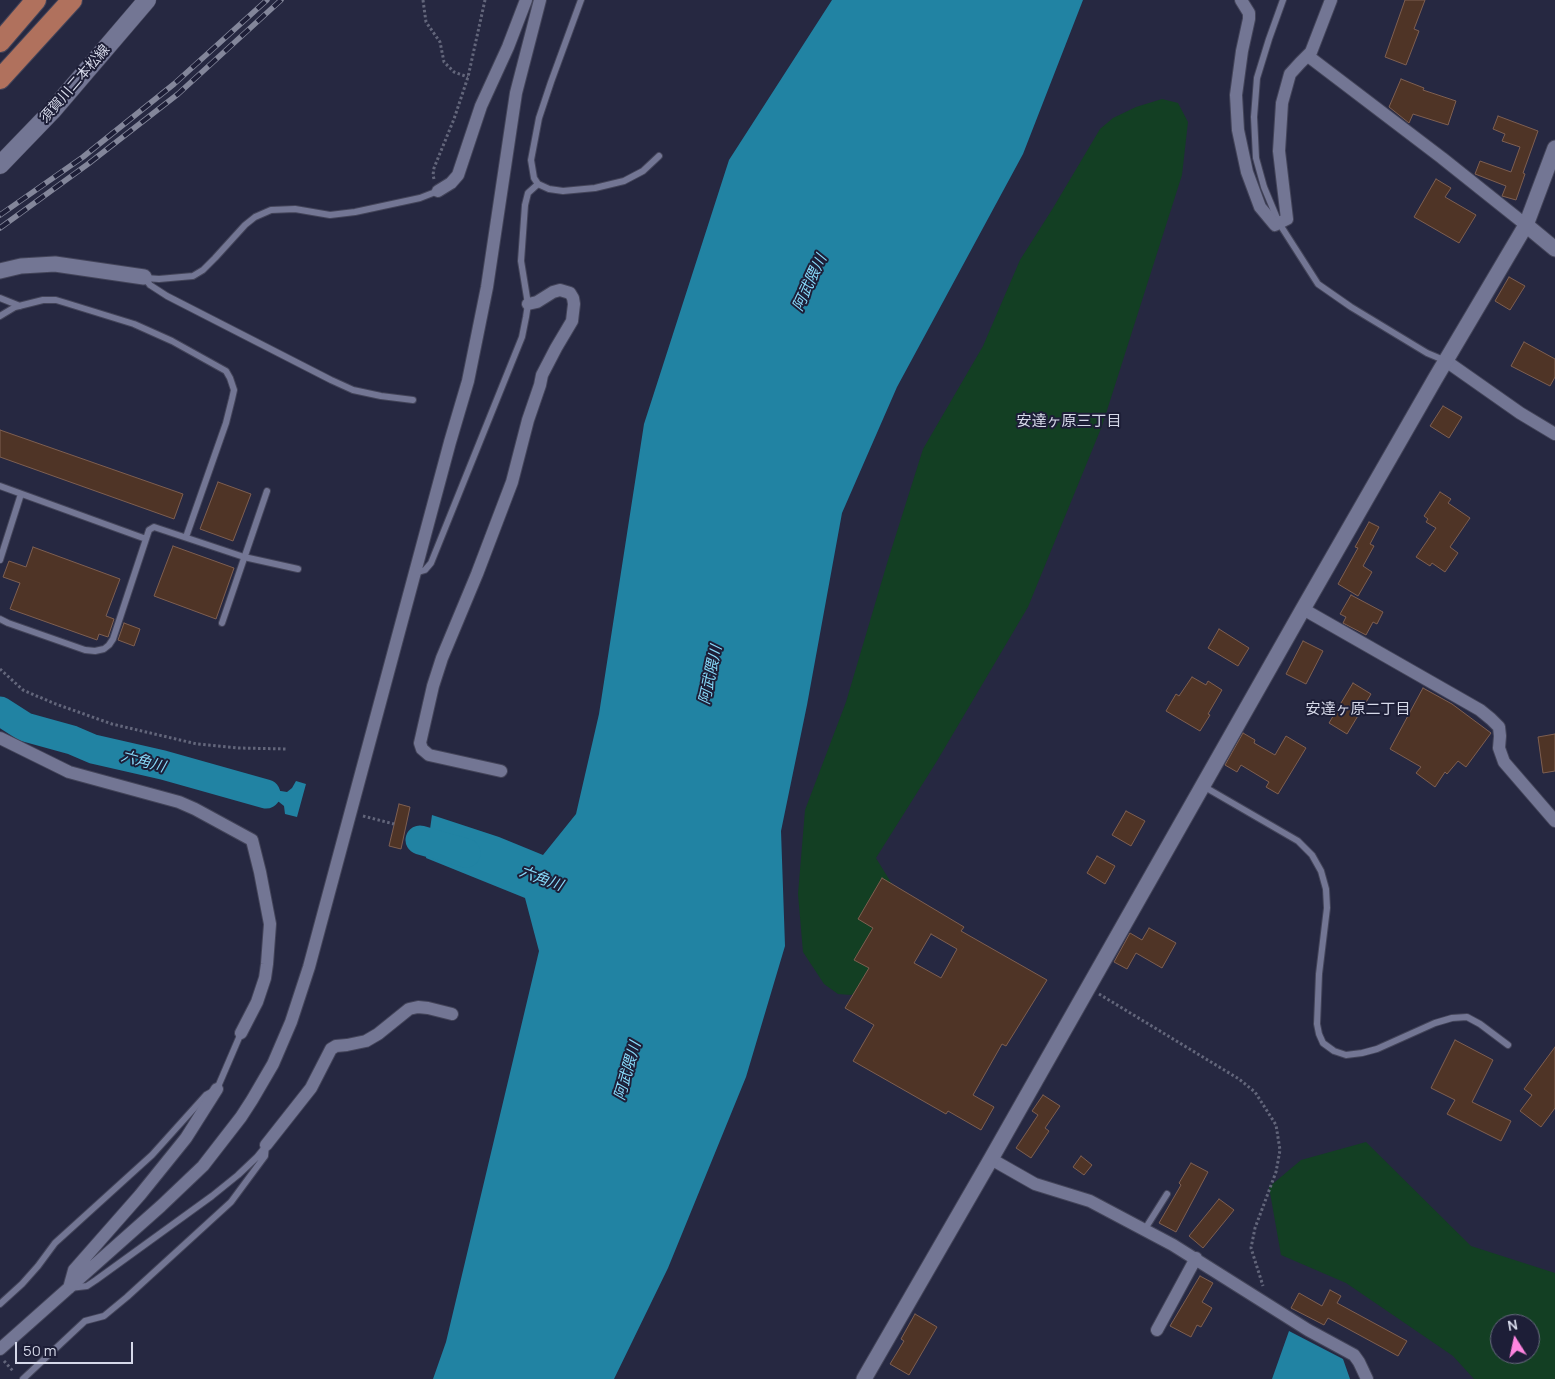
<!DOCTYPE html>
<html>
<head>
<meta charset="utf-8">
<style>
	body { margin:0 }
	#map { position:relative; width:1555px; height:1379px; overflow:hidden; background:#262841; font-family:Manrope,sans-serif }
	canvas { display:block }
	.north { position:absolute; left:1490px; top:1314px; width:50px; height:50px; box-sizing:border-box; background:#1d1e37; border:1px solid #67697e; border-radius:50%; rotate:350deg; font-size:14px; font-weight:700; line-height:20px; text-align:center; color:#d6d9e9 }
	.north::after { content:''; display:block; margin:auto; width:18px; height:22px; background:#fe85e0; clip-path:polygon(50% 0,100% 100%,50% 72%,0 100%) }
	.scale { position:absolute; left:15px; top:1342px; width:118px; height:22px; box-sizing:border-box; border:2px solid #d6d9e9; border-top:0; padding-left:6px; font-size:15px; line-height:18px; white-space:nowrap; color:#d6d9e9; -webkit-text-stroke:4px #1d1e37; paint-order:stroke }
</style>
</head>
<body>
<div id="map">
<canvas width="1555" height="1379"></canvas>
<div class="north">N</div>
<div class="scale">50 m</div>
</div>
<script>
const c = document.querySelector('canvas').getContext('2d');
c.lineJoin = 'round';
function fillPath(path, color) { c.fillStyle = color; c.fill(path, 'evenodd'); }
const shape = rows => new Path2D(rows.map(r => 'M' + r).join(''));
function strokePath(path, color, width, dash) { c.strokeStyle = color; c.lineWidth = width; c.lineCap = dash ? 'butt' : 'round'; c.setLineDash(dash || []); c.stroke(path); }
function write(font, color, halo, rows, align = 'center') {
  c.font = font + ' Manrope,"Noto Sans JP",sans-serif'; c.lineWidth = 4; c.setLineDash([]); c.textBaseline = 'middle'; c.strokeStyle = halo; c.fillStyle = color; for (const [text, x, y, turn = 0] of rows) {
    c.save(); c.translate(x, y); c.rotate((+turn || 0) * Math.PI / 180); c.textAlign = isNaN(turn) ? turn : align; if (halo) c.strokeText(text, 0, 0); c.fillText(text, 0, 0); c.restore();
  }
}
fillPath(shape([
	[1162,99,1178,103,1188,122,1182,175,1102,426,1028,607,937,761,876,858,917,925,874,988,851,995,838,994,824,984,803,952,798,894,805,810,846,702,888,560,923,449,983,346,1020,260,1053,208,1100,129,1113,118,1136,107],
	[1366,1142,1471,1246,1555,1273,1555,1379,1474,1379,1453,1356,1346,1283,1281,1255,1269,1187,1301,1160],
	[1500,1324,1530,1324,1530,1354,1500,1354]
]), '#133f23');
fillPath(shape([
	[832,0,1083,0,1023,154,897,387,842,513,807,705,781,831,785,946,746,1077,668,1268,614,1379,433,1379,446,1342,539,951,525,898,426,858,432,815,499,837,543,855,576,814,599,714,644,424,729,160],
	[296,781,306,784,297,817,285,814,284,806,279,802,225,782,287,792,292,788],
	[1289,1331,1343,1359,1350,1379,1272,1379]
]), '#2183a3');
strokePath(shape([
	[0,711,25,727,72,740,93,749,163,765,266,794],
	[420,840,466,853]
]), '#2183a3', 29);
const building = shape([
	[1405,0,1425,0,1414,29,1419,31,1406,65,1385,57,1405,0],
	[1401,79,1424,88,1423,90,1456,101,1448,125,1413,114,1409,123,1389,107,1401,79],
	[1498,116,1538,131,1523,173,1525,174,1516,200,1502,196,1506,186,1475,174,1480,161,1511,172,1520,147,1502,141,1505,134,1493,129,1498,116],
	[1436,179,1451,188,1445,197,1476,215,1459,243,1414,217,1436,179],
	[1509,277,1525,286,1510,310,1495,301,1509,277],
	[1524,342,1555,359,1555,377,1550,386,1511,366,1524,342],
	[1443,406,1462,417,1449,438,1430,426,1443,406],
	[0,430,183,494,174,519,0,457,0,430],
	[218,482,251,494,233,541,200,529,218,482],
	[1440,492,1451,499,1448,503,1470,518,1450,547,1458,553,1445,572,1432,563,1430,566,1416,557,1436,528,1426,522,1428,519,1424,516,1440,492],
	[1369,522,1379,527,1370,544,1374,546,1363,566,1372,572,1358,596,1338,584,1358,548,1355,547,1369,522],
	[173,546,234,568,216,619,154,596,173,546],
	[33,547,120,579,106,616,114,619,108,637,99,634,97,640,10,609,20,583,3,577,9,561,26,567,33,547],
	[1351,595,1383,612,1377,624,1373,622,1366,635,1343,623,1346,617,1340,614,1351,595],
	[124,623,140,629,134,646,118,640,124,623],
	[1219,629,1249,648,1238,666,1208,648,1219,629],
	[1303,641,1323,651,1306,684,1286,674,1303,641],
	[1192,677,1206,685,1208,681,1222,690,1208,714,1210,715,1200,731,1166,711,1176,694,1179,696,1192,677],
	[1353,683,1371,694,1347,734,1329,723,1353,683],
	[1423,688,1452,704,1491,733,1466,767,1458,761,1447,774,1445,772,1435,787,1416,773,1421,767,1390,749,1423,688],
	[1243,733,1255,740,1254,743,1275,755,1286,736,1306,748,1278,794,1266,787,1269,782,1241,765,1237,772,1225,765,1243,733],
	[1555,734,1555,771,1543,773,1538,737,1555,734],
	[399,804,410,807,401,849,389,846,399,804],
	[1126,811,1145,821,1131,846,1112,835,1126,811],
	[1097,856,1115,866,1105,884,1087,873,1097,856],
	[882,878,964,927,961,931,1047,980,1006,1046,1002,1044,973,1095,994,1107,981,1130,948,1111,946,1114,853,1061,874,1025,845,1008,869,968,854,960,873,928,858,919,882,878],
	[931,934,957,949,941,978,914,963,931,934],
	[1149,928,1176,943,1162,968,1136,953,1127,969,1114,962,1130,933,1142,940,1149,928],
	[1455,1040,1493,1060,1472,1102,1511,1121,1501,1141,1447,1114,1455,1100,1431,1088,1455,1040],
	[1555,1047,1555,1108,1541,1127,1520,1111,1532,1095,1524,1089,1555,1047],
	[1043,1095,1060,1106,1045,1128,1049,1131,1031,1158,1016,1148,1038,1115,1032,1111,1043,1095],
	[1081,1156,1092,1165,1084,1175,1073,1167,1081,1156],
	[1191,1163,1208,1172,1176,1232,1159,1223,1181,1185,1179,1183,1191,1163],
	[1219,1199,1234,1210,1203,1248,1189,1236,1219,1199],
	[1200,1276,1213,1283,1202,1302,1212,1308,1201,1327,1197,1325,1191,1337,1170,1326,1200,1276],
	[1330,1290,1341,1296,1337,1303,1407,1341,1398,1356,1328,1318,1324,1325,1291,1308,1299,1293,1322,1306,1330,1290],
	[915,1314,937,1327,909,1375,890,1364,904,1341,901,1339,915,1314]
]);
fillPath(building, '#4f3426');
strokePath(building, '#7e5f51', 1);
const service = shape([
	[581,0,551,82,539,118,531,160,534,178,538,184,549,189,563,191,595,188,624,181,643,171,659,156],
	[1283,0,1269,39,1257,78,1254,117,1256,158,1264,187,1279,223,1318,284,1351,307,1427,353,1446,361],
	[144,277,150,285,167,296,331,380,353,390,381,396,413,400],
	[145,278,159,279,193,276,203,270,215,258,245,225,255,217,271,210,295,209,330,215,355,212,420,198,438,191],
	[0,298,20,306],
	[0,316,15,307,43,300,56,300,66,303,134,324,172,341,226,371,230,378,234,390,232,399,226,423,186,537],
	[0,486,146,539],
	[0,560,21,494],
	[415,573,425,570,431,563,522,337,526,317,528,304,521,261,525,205,528,193,538,184],
	[0,619,8,623,85,650,95,651,104,649,109,645,113,639,149,530,154,527,244,557,298,569],
	[222,623,267,491],
	[1203,786,1298,841,1312,855,1321,871,1326,889,1327,908,1319,974,1317,1024,1319,1034,1323,1043,1334,1051,1346,1055,1362,1053,1377,1049,1435,1023,1452,1018,1467,1017,1480,1024,1508,1045],
	[1145,1229,1167,1194],
	[70,1288,87,1286,96,1280,212,1196,238,1175,257,1157,266,1146],
	[0,1304,22,1284,38,1266,55,1243,152,1155,206,1095,217,1089,241,1033],
	[23,1379,85,1321,104,1316,127,1297,231,1202,265,1156,266,1145]
]);
const minor = shape([
	[1241,0,1249,13,1249,19,1242,51,1236,95,1238,130,1247,172,1260,207,1275,225,1287,219,1279,151,1282,103,1290,74,1300,63,1311,52,1331,0],
	[1308,56,1442,158,1526,225],
	[438,191,451,183,458,175,481,106,508,47,526,0],
	[1446,361,1520,413,1555,434],
	[1303,609,1480,710,1491,719,1499,727,1500,736,1499,748,1504,762,1555,821],
	[0,738,69,772,179,802,195,809,252,840,260,872,270,924,267,964,265,978,257,1002,241,1033],
	[501,771,429,755,422,749,420,743,433,686,442,658,477,574,512,482,528,420,540,385,542,375,556,348,572,321,574,304,573,298,570,293,560,290,553,292,537,302,528,304],
	[266,1145,311,1088,331,1049,336,1046,347,1045,366,1041,378,1034,409,1009,418,1007,428,1008,452,1014],
	[991,1159,1035,1184,1090,1201,1173,1245,1308,1330,1354,1355,1359,1362,1367,1379],
	[69,1288,74,1270,140,1195,186,1138,217,1089],
	[1157,1330,1196,1258],
	[0,1349,161,1206,203,1166,241,1117,252,1100,273,1064,291,1022,309,967,450,442,468,381,487,287,516,93,540,0]
]);
const tertiary = shape([
	[1526,225,1555,249],
	[0,271,21,266,55,264,144,277],
	[864,1379,991,1159,1303,609,1435,379,1526,225,1555,148]
]);
const secondary = shape([
	[0,165,53,110,147,0]
]);
const trunk = shape([
	[0,42,36,0],
	[0,79,72,0]
]);
strokePath(service, '#434459', 8);
strokePath(minor, '#434459', 14);
strokePath(tertiary, '#434459', 17);
strokePath(secondary, '#434459', 19);
strokePath(trunk, '#434459', 22);
strokePath(shape([
	[423,0,426,22,440,42,444,62,454,72,468,77],
	[434,179,433,175,434,168,454,119,468,77,485,0],
	[0,669,23,690,53,703,112,724,197,744,239,748,287,749],
	[363,816,394,824],
	[1099,994,1239,1079,1255,1092,1276,1125,1280,1150,1276,1172,1255,1228,1251,1248,1263,1286],
	[4,1361,13,1371]
]), '#63667b', 3, [2.5, 2.5]);
strokePath(service, '#737694', 6);
strokePath(minor, '#737694', 12);
strokePath(tertiary, '#737694', 15);
strokePath(secondary, '#737694', 18);
strokePath(trunk, '#b0715d', 20);
const rail = shape([
	[0,215,83,157,174,84,267,0],
	[0,228,88,164,178,94,281,0]
]);
strokePath(rail, '#83869a', 5.5);
strokePath(rail, '#1d1e37', 4, [11]);
write('14px', '#d6d9e9', '#1d1e37', [
	["須賀川二本松線",75,84,-49]
]);
write('italic 15px', '#88dafa', '#1d1e37', [
	["阿武隈川",810,283,-65],
	["阿武隈川",711,675,-78],
	["六角川",143,762,15],
	["六角川",541,879,20],
	["阿武隈川",628,1071,-74]
]);
write('15px', '#d6d9e9', '#1d1e37', [
	["安達ヶ原三丁目",1069,422],
	["安達ヶ原二丁目",1358,710]
]);
</script>
</body>
</html>
